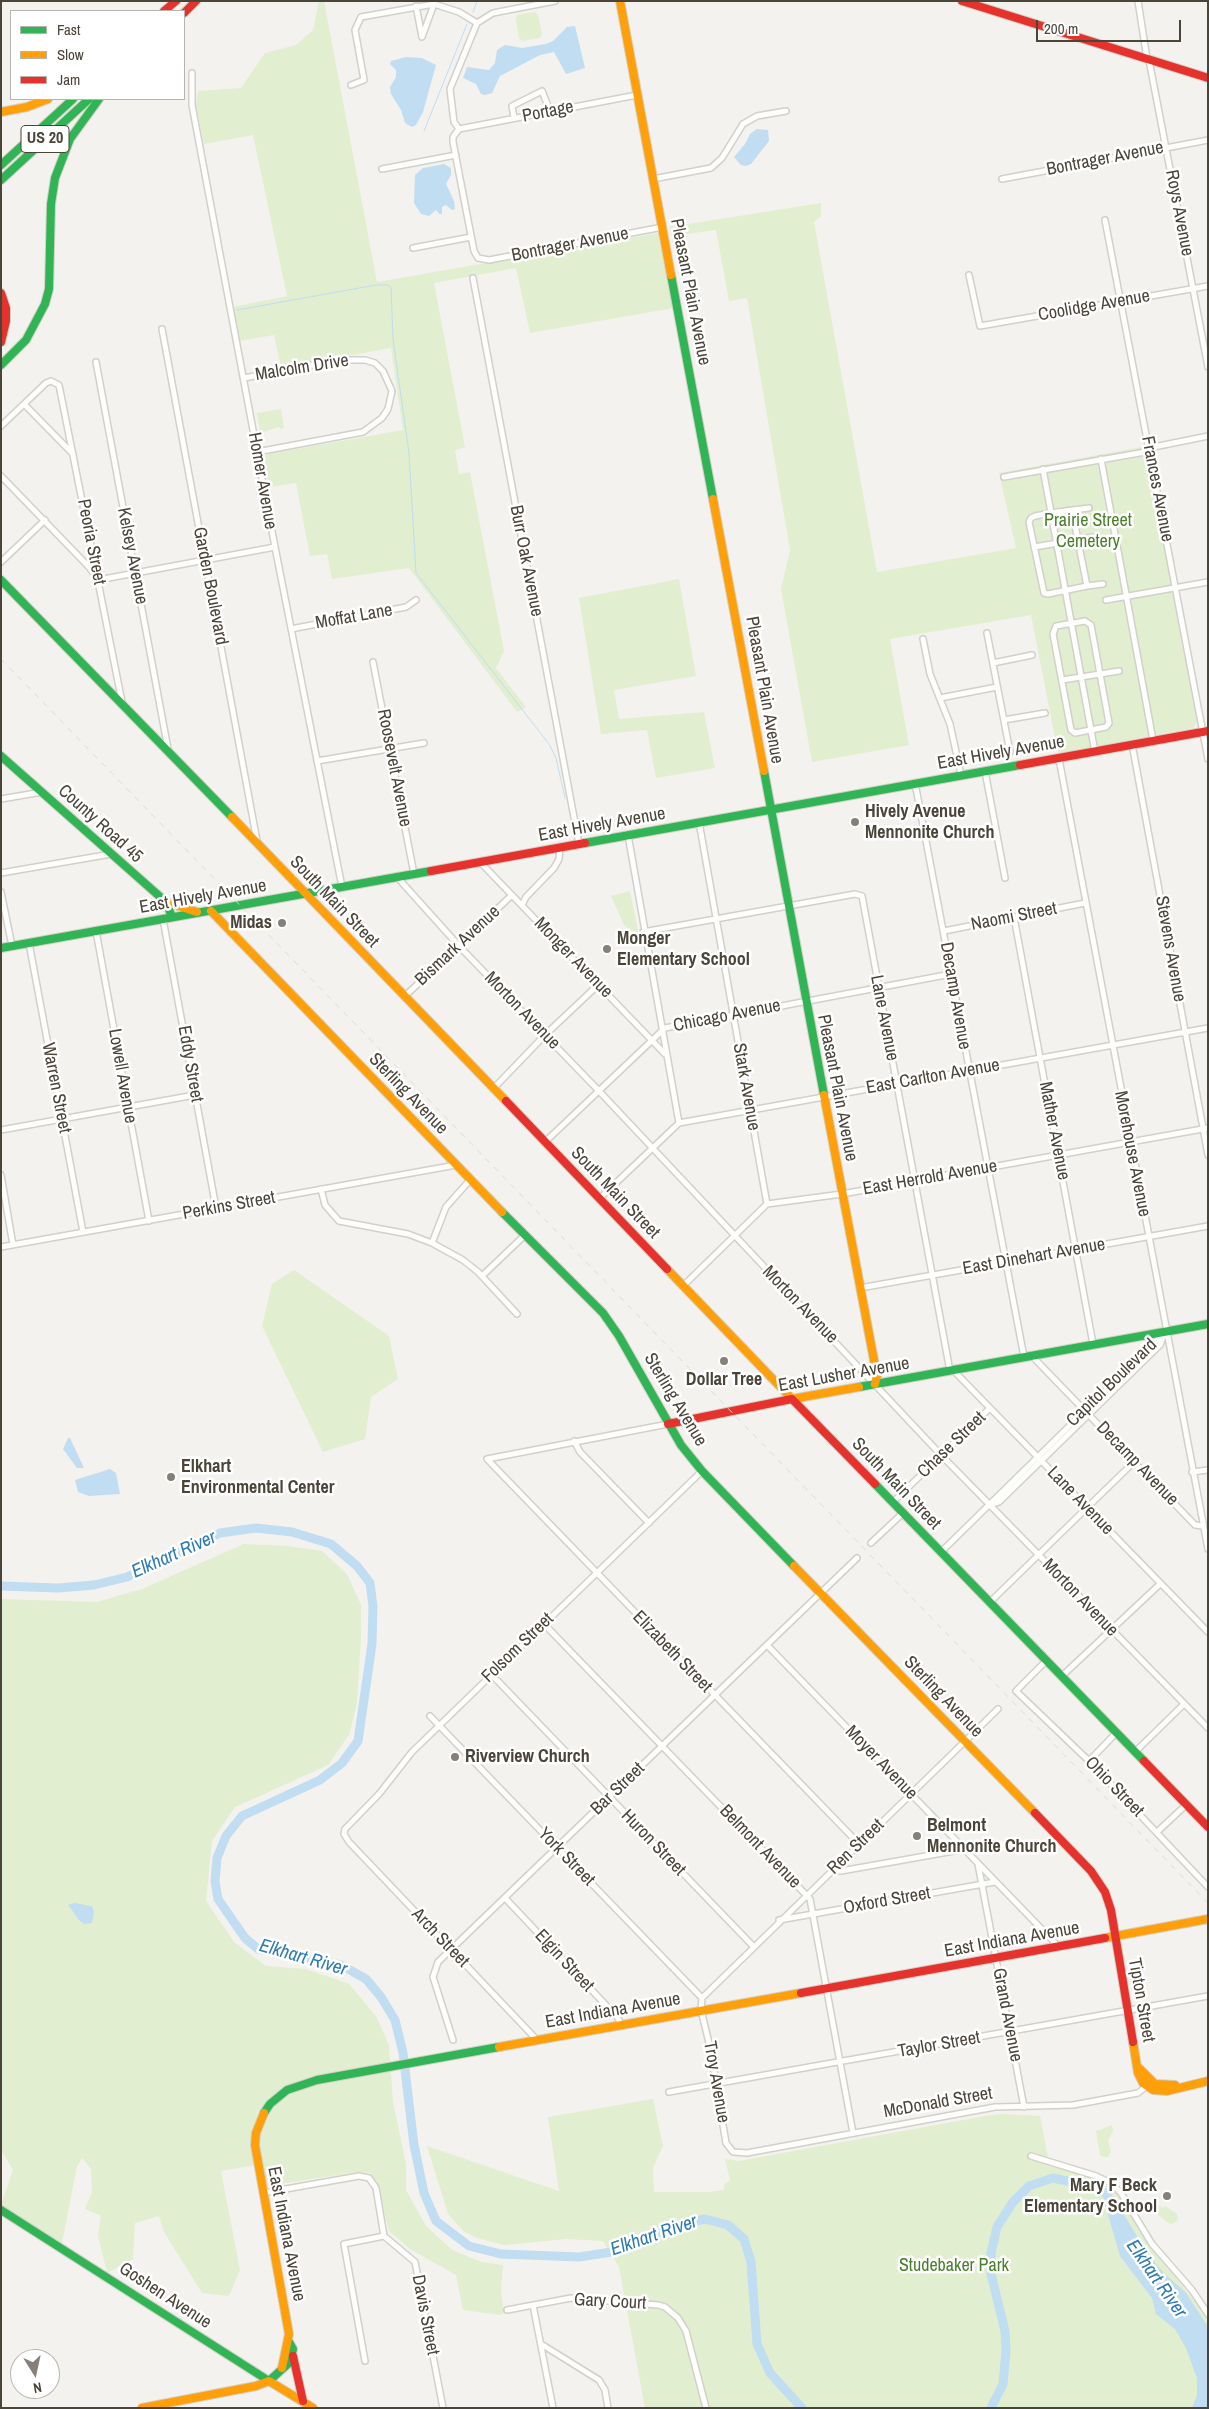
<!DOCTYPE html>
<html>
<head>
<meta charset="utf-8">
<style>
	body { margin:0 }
	#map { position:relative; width:1209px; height:2409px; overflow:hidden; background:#f4f2ee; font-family:"Archivo Narrow",sans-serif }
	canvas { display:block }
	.frame { position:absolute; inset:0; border:2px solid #4b4439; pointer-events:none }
	.legend { position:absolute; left:10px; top:10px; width:175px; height:90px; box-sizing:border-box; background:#fff; border:1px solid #b7b4b0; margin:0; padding:6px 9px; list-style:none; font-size:15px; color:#4b4439 }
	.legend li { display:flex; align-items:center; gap:10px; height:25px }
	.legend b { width:25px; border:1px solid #b7b4b0 }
	.north { position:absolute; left:10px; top:2349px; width:50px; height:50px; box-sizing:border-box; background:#fff; border:1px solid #b7b4b0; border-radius:50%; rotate:170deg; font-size:14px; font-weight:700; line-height:20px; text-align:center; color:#4b4439 }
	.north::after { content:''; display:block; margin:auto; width:18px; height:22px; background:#868178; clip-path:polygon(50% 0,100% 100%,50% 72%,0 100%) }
	.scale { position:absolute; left:1036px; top:20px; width:145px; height:22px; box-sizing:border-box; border:2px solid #4b4439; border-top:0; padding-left:6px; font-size:15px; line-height:18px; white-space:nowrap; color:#4b4439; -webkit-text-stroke:4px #fff; paint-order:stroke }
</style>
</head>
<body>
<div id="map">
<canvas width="1209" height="2409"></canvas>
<div class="frame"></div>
<ul class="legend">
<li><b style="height:6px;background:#30b455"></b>Fast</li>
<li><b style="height:6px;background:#ff9f0a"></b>Slow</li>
<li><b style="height:6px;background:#e5322d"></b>Jam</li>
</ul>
<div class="north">N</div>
<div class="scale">200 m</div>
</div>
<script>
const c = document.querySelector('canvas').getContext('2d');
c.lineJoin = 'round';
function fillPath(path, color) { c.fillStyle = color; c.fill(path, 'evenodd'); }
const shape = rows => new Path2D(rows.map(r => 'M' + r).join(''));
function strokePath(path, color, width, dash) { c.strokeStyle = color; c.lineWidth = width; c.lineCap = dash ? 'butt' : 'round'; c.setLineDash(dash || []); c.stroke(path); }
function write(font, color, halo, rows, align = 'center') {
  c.font = font + ' "Archivo Narrow",sans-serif'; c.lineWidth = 5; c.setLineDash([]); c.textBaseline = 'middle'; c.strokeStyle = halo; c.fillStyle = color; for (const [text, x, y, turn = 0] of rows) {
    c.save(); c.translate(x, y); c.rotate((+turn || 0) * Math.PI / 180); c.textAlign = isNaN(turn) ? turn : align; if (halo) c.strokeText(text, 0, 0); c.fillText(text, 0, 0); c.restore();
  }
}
fillPath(shape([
	[319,1,324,1,377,282,659,233,674,308,530,333,516,268,434,283,465,447,455,450,459,474,470,472,504,651,496,668,526,707,517,712,409,568,332,579,327,554,310,556,296,483,269,487,263,455,403,430,391,348,281,368,274,335,240,341,233,307,287,296,253,135,204,144,196,105,198,91,241,88,265,53,296,45,313,30],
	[535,12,538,15,542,34,540,38,522,41,519,38,516,19,517,15],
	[821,203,821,216,814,222,877,572,1016,548,999,473,1147,446,1198,720,1193,728,1058,753,1031,615,890,639,909,745,812,762,781,589,790,550,747,298,729,301,716,230,671,236,670,227],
	[281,409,284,428,280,429,279,427,260,433,257,413],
	[679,579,696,676,614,690,619,719,704,712,715,768,656,778,647,730,601,734,579,598],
	[630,891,638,931,635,936,624,925,611,896],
	[294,1270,389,1336,398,1379,371,1397,365,1439,323,1452,262,1326,272,1284],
	[244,1544,288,1546,322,1551,347,1574,361,1605,361,1636,357,1703,349,1735,328,1765,235,1807,212,1841,206,1901,234,1942,266,1966,306,1969,349,1984,376,2016,389,2045,393,2102,406,2164,406,2190,426,2226,452,2250,482,2262,503,2265,501,2291,504,2313,500,2315,463,2310,456,2275,410,2249,389,2231,377,2183,370,2173,357,2172,267,2186,262,2164,221,2171,240,2270,229,2296,202,2293,164,2232,159,2216,135,2223,133,2259,107,2273,98,2235,101,2216,85,2209,92,2192,91,2169,82,2158,77,2166,62,2243,1,2205,13,2170,1,2150,1,1599,97,1602,142,1589],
	[653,2099,663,2146,653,2168,654,2192,709,2192,724,2190,724,2185,730,2180,725,2159,739,2161,985,2116,1003,2114,1040,2116,1048,2158,1092,2171,1121,2188,1144,2226,1141,2229,1151,2246,1202,2310,1208,2320,1208,2408,645,2408,619,2267,603,2241,566,2239,505,2245,480,2239,464,2232,448,2214,427,2146,559,2191,548,2117],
	[1112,2125,1113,2131,1108,2141,1111,2152,1108,2157,1103,2157,1100,2155,1096,2131],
	[1149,2199,1163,2208,1165,2206,1177,2214,1178,2219,1175,2223,1170,2224,1145,2205]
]), '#e1eecf');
fillPath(shape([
	[575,26,585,68,566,74,554,52,540,55,500,76,492,93,485,95,481,94,476,84,463,78,467,67,489,70,495,63,497,50,505,45,522,48,546,44,553,41,567,27],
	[406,57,422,58,436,65,423,112,416,125,412,127,405,123,401,110,391,94,390,87,396,77,396,70,390,64,391,61],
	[757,129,768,130,769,141,751,164,746,166,741,165,734,157,745,144,750,134],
	[444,164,451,168,451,175,446,184,454,201,455,209,452,210,446,205,442,207,442,214,439,214,436,210,429,216,421,214,414,203,415,175,423,168],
	[68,1438,70,1438,84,1468,77,1468,63,1449],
	[110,1469,116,1473,120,1494,89,1496,78,1492,75,1480],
	[74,1903,92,1906,94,1912,92,1923,84,1924,80,1921,68,1905],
	[1110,2192,1149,2256,1164,2273,1186,2293,1207,2325,1208,2408,1192,2408,1197,2395,1197,2378,1186,2348,1175,2329,1156,2314,1152,2298,1120,2256,1103,2197]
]), '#c0ddf1');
strokePath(shape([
	[473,12,477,1],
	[424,131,467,24],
	[237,310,376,285,388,285,391,288,393,339,409,453,416,573,549,744,556,758,565,798]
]), '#c0ddf1', 1);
strokePath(shape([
	[1,1586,58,1588,94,1585,127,1577,220,1533,256,1528,292,1532,331,1544,357,1566,370,1583,373,1606,372,1644,358,1741,342,1763,320,1780,242,1816,226,1836,217,1858,215,1881,218,1899,245,1938,258,1949,341,1965,366,1979,381,1997,395,2020,403,2053,414,2145,424,2193,436,2221,469,2246,501,2254,579,2257,618,2251,675,2226,705,2219,728,2225,744,2239,751,2262,757,2344,770,2373,802,2408],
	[991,2408,1003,2384,1006,2351,1005,2331,991,2274,991,2253,997,2227,1013,2202,1029,2186,1053,2178,1077,2183,1106,2193,1111,2203]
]), '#c0ddf1', 9);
const street = shape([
	[1138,1,1147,59],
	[416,6,422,37,434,4],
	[1149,60,1208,367],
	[192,73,192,105,275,547,342,887],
	[351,85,364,80,355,30,361,17,434,4,459,12,477,23],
	[514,118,512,106,542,91,550,111],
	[459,129,453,137,453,142,474,251,478,258,489,260,663,227],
	[459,129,454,122,450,89,477,23,493,13,555,1],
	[459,129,637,95],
	[382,169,456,155],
	[653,179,711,168,722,158,743,124,757,116,786,111],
	[1002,179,1208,140],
	[1105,220,1208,759],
	[413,248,471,237],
	[969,275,980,326,1208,286],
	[473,278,579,844],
	[162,329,257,841],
	[96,362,168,749],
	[244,378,339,360,365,360,375,363,383,371,392,391,388,409,382,418,363,432,257,452],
	[24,404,73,454],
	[1,426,46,383,51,381,59,385,122,702],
	[1101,459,1153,740],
	[1043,469,1095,752],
	[1,476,89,567,98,580,275,547],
	[1004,477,1145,452,1149,448,1208,436],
	[1072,510,1087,586,1048,594,1044,593,1029,522,1031,518,1035,516,1051,513,1072,510,1089,508],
	[1034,547,1094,537],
	[1,562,45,520],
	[1087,586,1103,584],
	[1106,600,1208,582],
	[1085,621,1091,625,1109,723,1106,727,1075,733,1071,730,1053,634,1056,626,1085,621],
	[291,629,406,607,416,600],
	[987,633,1010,752],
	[923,639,930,674,950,724,961,775],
	[373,662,414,874],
	[993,663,1032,655],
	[1062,680,1119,671],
	[940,698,997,687],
	[1004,720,1045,713],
	[1132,744,1208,1155],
	[1059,759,1208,1549],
	[317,761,424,743],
	[985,771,1005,878],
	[915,783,1024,1357],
	[1,799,42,792],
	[699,822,767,1204],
	[628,835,679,1123],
	[480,862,665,1054],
	[1,873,111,854],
	[397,877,459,946,599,1091,942,1456,1208,1728],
	[1,892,12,946],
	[522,905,526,897,554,868,559,859,560,847],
	[1014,917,1093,1344],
	[163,919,216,1208],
	[96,931,149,1221],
	[944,931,1085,903],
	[643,932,855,894,862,896,950,1371],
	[29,943,83,1232],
	[404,997,512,895],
	[493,1089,545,1035,598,985],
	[1,1130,195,1095],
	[545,1142,665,1028,951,974],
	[1,1175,13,1245],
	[321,1189,325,1205,339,1221,408,1234,432,1243,463,1260,478,1272,517,1314],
	[599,1199,679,1123,1208,1028],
	[432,1243,446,1207,470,1180],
	[1,1247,456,1165],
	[482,1276,525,1235],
	[683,1286,767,1204,842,1194,1208,1128],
	[860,1288,1208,1226],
	[1032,1356,1195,1525,1202,1526],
	[953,1370,1208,1632],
	[668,1424,487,1459,859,1844],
	[574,1441,580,1452,649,1523],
	[1192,1472,1208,1470],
	[893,1502,989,1409],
	[990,1505,999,1502,1160,1345,1165,1332],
	[871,1543,903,1513],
	[941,1552,1163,1334],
	[990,1602,1134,1462],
	[544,1624,810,1899,853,2133],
	[767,1645,1058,1946],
	[1047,1660,1016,1691,1089,1761,1208,1887],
	[491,1674,753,1946],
	[1062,1676,1160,1584],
	[998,1709,702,1998,701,2010,710,2047,726,2143,733,2152,747,2153,995,2107,1073,2105,1138,2093,1148,2085],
	[430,1716,702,1998],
	[1136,1751,1184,1704],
	[1089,1761,1117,1732],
	[1157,1832,1187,1804],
	[978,1864,1024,2107],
	[833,1870,841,1871,965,1849],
	[505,1898,618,2018,621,2025],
	[779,1920,995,1882],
	[453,2040,433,1977,438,1962,857,1558],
	[537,2040,349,1842,344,1834,345,1829,379,1794,412,1752,702,1471],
	[669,2092,1208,1996],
	[1031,2156,1096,2176,1111,2183,1121,2193,1152,2244,1192,2290,1208,2314],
	[263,2193,359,2176,369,2178,376,2188,384,2236,415,2262,443,2408],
	[533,2305,553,2408],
	[507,2310,571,2298,658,2305,665,2307,678,2318,686,2331,706,2408],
	[541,2344,599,2380,605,2390,608,2408],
	[365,2361,344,2244,384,2236]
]);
const fast = shape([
	[1,165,73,99],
	[1,180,89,99],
	[671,275,713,499],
	[1,365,26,340,45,304,49,289,51,204,55,178,70,139,99,99],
	[1,580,232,817],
	[1,756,166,902,172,917],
	[764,771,824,1095],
	[585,843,1020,765],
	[1,948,431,871],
	[502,1212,603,1313,619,1336,681,1445,702,1471,794,1566],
	[859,1387,1208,1324],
	[875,1484,1144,1761],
	[264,2113,270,2104,287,2090,317,2080,499,2047],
	[1,2210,269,2381,290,2362,293,2349,289,2342]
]);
const slow = shape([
	[620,1,671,275],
	[1,112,27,107,48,99],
	[713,499,764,771],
	[232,817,506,1101],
	[166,902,197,912],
	[211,911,502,1212],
	[824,1095,877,1376,875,1384],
	[667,1269,792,1399,859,1387],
	[794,1566,1035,1813],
	[1105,1938,1208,1919],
	[1133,2042,1138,2073,1143,2083,1153,2090,1167,2091,1208,2081],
	[499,2047,801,1993],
	[1139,2068,1155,2084,1175,2085],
	[264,2113,256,2133,255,2145,289,2334,282,2368],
	[142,2408,256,2386,269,2381,313,2408]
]);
const jam = shape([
	[962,1,1208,78],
	[164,11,176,1],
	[184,13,196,1],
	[1,293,6,308,6,321,1,342],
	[1020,765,1208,731],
	[431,871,585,843],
	[506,1101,667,1269],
	[668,1424,792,1399,875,1484],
	[1144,1761,1208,1827],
	[1035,1813,1091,1871,1105,1892,1111,1910,1133,2042],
	[801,1993,1105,1938],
	[293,2356,303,2401]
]);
strokePath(street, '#d2d0cb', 8);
strokePath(fast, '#d3cfc5', 10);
strokePath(slow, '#d3cfc5', 10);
strokePath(jam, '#d3cfc5', 10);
strokePath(street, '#fdfdfc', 5);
strokePath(fast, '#30b455', 8);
strokePath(slow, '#ff9f0a', 8);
strokePath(jam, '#e5322d', 8);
strokePath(shape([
	[1,659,1208,1903]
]), '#dbdbda', 1, [6, 6]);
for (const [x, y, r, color] of [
	[855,822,5,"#868178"],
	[282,923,5,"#868178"],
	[607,949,5,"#868178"],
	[724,1361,5,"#868178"],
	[171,1477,5,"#868178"],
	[455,1757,5,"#868178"],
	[917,1836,5,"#868178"],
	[1167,2196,5,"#868178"]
]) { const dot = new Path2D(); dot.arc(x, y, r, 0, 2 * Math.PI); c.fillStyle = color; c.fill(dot); strokePath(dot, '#fff', 2); }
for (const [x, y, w] of [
	[45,139,48]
]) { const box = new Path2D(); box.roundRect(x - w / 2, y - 13.5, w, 27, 4); c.fillStyle = '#fff'; c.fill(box); strokePath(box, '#4b4439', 1); }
write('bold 16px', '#4b4439', null, [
	["US 20",45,139]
]);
write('18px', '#4b4439', '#fff', [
	["Portage",548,112,-11],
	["Bontrager Avenue",1105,159,-11],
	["Roys Avenue",1179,213,79],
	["Bontrager Avenue",570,245,-11],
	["Pleasant Plain Avenue",690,292,79],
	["Coolidge Avenue",1094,306,-10],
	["Malcolm Drive",302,368,-9],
	["Homer Avenue",262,481,80],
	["Frances Avenue",1157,489,79],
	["Peoria Street",91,542,79],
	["Kelsey Avenue",132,556,79],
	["Burr Oak Avenue",526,561,79],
	["Garden Boulevard",210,586,79],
	["Moffat Lane",354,617,-10],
	["Pleasant Plain Avenue",764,690,80],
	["East Hively Avenue",1001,753,-10],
	["Roosevelt Avenue",394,768,79],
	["County Road 45",100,824,42],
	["East Hively Avenue",602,825,-10],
	["East Hively Avenue",203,897,-10],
	["South Main Street",334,902,46],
	["Naomi Street",1014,917,-11],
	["Bismark Avenue",458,946,-43],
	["Stevens Avenue",1170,949,80],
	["Monger Avenue",573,958,46],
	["Decamp Avenue",955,996,80],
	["Morton Avenue",522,1011,46],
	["Chicago Avenue",727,1016,-11],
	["Lane Avenue",884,1018,79],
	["Eddy Street",190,1064,80],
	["Lowell Avenue",122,1076,80],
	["East Carlton Avenue",933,1077,-10],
	["Stark Avenue",746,1087,80],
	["Warren Street",56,1088,79],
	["Pleasant Plain Avenue",837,1088,79],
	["Sterling Avenue",408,1094,46],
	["Mather Avenue",1054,1131,79],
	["Morehouse Avenue",1132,1154,79],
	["East Herrold Avenue",930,1178,-10],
	["South Main Street",615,1193,46],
	["Perkins Street",229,1206,-10],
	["East Dinehart Avenue",1034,1257,-10],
	["Morton Avenue",800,1305,46],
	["East Lusher Avenue",844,1375,-10],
	["Capitol Boulevard",1112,1383,-44],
	["Sterling Avenue",675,1400,59],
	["Chase Street",952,1445,-44],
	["Decamp Avenue",1137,1464,46],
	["South Main Street",896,1484,46],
	["Lane Avenue",1080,1501,46],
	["Morton Avenue",1080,1598,46],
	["Folsom Street",518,1648,-44],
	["Elizabeth Street",672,1652,46],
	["Sterling Avenue",943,1697,46],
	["Moyer Avenue",881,1763,46],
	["Ohio Street",1114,1787,46],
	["Bar Street",618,1789,-44],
	["Huron Street",653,1843,46],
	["Belmont Avenue",760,1847,46],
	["Ren Street",856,1847,-44],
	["York Street",566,1857,46],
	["Oxford Street",887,1901,-10],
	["Arch Street",440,1938,46],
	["East Indiana Avenue",1012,1940,-10],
	["Elgin Street",564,1961,47],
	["Tipton Street",1141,2000,80],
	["East Indiana Avenue",613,2011,-10],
	["Grand Avenue",1007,2015,79],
	["Taylor Street",939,2045,-10],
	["Troy Avenue",716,2082,80],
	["McDonald Street",938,2103,-10],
	["East Indiana Avenue",286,2234,79],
	["Goshen Avenue",165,2296,33],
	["Gary Court",610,2302,3],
	["Davis Street",425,2315,79]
]);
write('18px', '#4a7f2a', '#fff', [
	["Prairie Street",1088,521],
	["Cemetery",1088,542],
	["Studebaker Park",954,2266]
]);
write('bold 18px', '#4b4439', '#fff', [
	["Hively Avenue",865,812],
	["Mennonite Church",865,833],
	["Midas",272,923,"right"],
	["Monger",617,939],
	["Elementary School",617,960],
	["Dollar Tree",724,1380,"center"],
	["Elkhart",181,1467],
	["Environmental Center",181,1488],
	["Riverview Church",465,1757],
	["Belmont",927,1826],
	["Mennonite Church",927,1847],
	["Mary F Beck",1157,2186,"right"],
	["Elementary School",1157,2207,"right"]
], 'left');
write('italic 19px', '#2e7ab2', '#fff', [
	["Elkhart River",174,1555,-24],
	["Elkhart River",303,1958,16],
	["Elkhart River",654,2236,-19],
	["Elkhart River",1156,2279,55]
]);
</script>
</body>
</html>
